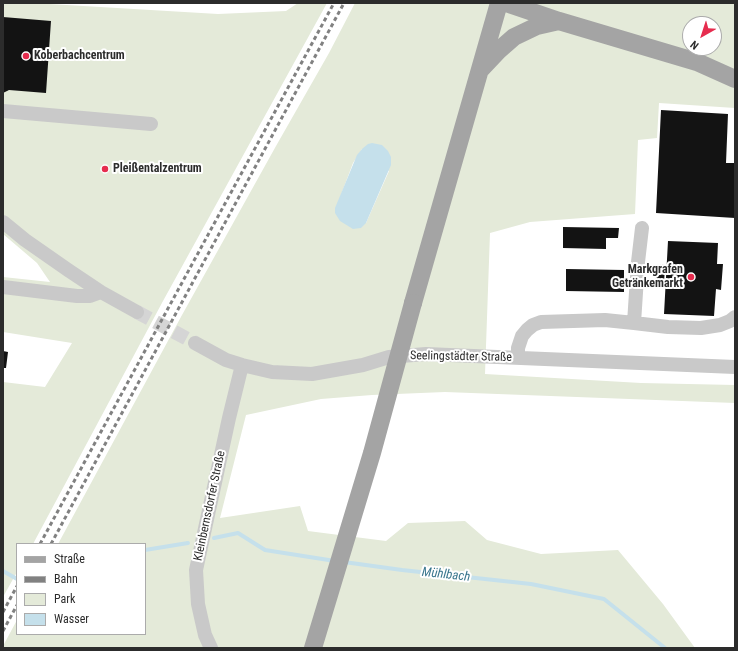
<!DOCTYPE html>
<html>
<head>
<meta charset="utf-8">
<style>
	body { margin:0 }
	#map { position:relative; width:738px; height:651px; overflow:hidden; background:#fff; font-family:"Roboto Condensed",sans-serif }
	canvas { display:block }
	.frame { position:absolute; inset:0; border:4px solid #2c2c2c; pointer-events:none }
	.legend { position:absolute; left:16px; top:543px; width:130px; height:92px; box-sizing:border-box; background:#fff; border:1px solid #ababab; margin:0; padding:5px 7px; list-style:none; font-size:12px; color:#2c2c2c }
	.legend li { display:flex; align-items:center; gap:8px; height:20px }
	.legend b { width:20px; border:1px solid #ababab }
	.north { position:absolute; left:682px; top:16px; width:40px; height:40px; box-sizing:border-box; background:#fff; border:1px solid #ababab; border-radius:50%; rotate:219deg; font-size:11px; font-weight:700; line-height:16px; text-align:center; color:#2c2c2c }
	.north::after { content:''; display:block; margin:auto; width:14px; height:18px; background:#e62c4e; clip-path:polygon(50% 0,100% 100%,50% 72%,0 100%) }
</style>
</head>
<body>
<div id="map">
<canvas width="738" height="651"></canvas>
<div class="frame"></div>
<ul class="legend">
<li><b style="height:5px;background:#a4a4a4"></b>Straße</li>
<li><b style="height:5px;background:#818181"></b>Bahn</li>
<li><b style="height:11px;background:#e4ead9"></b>Park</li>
<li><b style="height:11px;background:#c5e0eb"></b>Wasser</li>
</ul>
<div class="north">N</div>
</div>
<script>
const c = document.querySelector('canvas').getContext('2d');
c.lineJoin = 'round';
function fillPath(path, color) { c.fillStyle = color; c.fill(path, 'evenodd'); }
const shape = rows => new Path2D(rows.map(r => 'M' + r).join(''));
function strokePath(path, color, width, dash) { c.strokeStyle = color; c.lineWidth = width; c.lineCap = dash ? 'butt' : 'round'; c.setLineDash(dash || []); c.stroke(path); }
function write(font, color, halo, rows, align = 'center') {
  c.font = font + ' "Roboto Condensed",sans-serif'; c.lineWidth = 4; c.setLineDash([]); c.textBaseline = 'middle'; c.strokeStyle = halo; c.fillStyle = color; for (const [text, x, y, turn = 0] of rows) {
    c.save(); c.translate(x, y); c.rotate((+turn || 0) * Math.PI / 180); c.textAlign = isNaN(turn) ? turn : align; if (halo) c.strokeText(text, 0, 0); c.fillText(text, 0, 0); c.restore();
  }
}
fillPath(shape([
	[3,3,33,3,218,14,286,11,298,3,327,3,163,301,33,544,17,544,17,572,3,597,3,382,45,387,72,343,3,332,3,277,50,282,37,263,3,234],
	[355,3,735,3,735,108,659,103,657,138,638,140,635,214,530,222,490,233,485,374,641,383,735,385,735,403,445,392,372,395,321,399,246,415,220,518,300,506,308,531,386,541,408,523,465,521,487,540,541,554,618,550,663,604,695,648,3,648,3,646,17,620,17,634,145,634,145,544,58,544,182,315,276,146,329,53],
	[690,24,714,24,714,48,690,48],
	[362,149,389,171,366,223,336,208,353,163]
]), '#e4ead9');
fillPath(shape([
	[372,143,382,145,388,151,391,157,391,165,366,223,361,228,353,229,340,221,335,213,335,208,357,155,362,149,368,144]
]), '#c5e0eb');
strokePath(shape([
	[214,538,238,533,265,550,335,561],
	[145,550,188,543],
	[344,562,402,570,531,584,604,599,665,648],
	[3,571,17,579]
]), '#c5e0eb', 4);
fillPath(shape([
	[3,17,51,21,46,93,9,90,3,93],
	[661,110,728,114,726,163,735,163,735,218,656,213],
	[563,227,619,228,618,238,606,238,606,249,563,248],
	[668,241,718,243,717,264,723,264,721,290,716,289,714,316,664,314],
	[656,264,665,265,664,284,655,284],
	[566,269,624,270,624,292,566,291],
	[3,351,8,352,6,368,3,368]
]), '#131313');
strokePath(shape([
	[137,312,195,343]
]), '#d5d5d5', 14, [14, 7]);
strokePath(shape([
	[3,111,151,124],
	[3,222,25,240,68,270,101,292,137,312],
	[3,287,77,296,90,296,101,292],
	[634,323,668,327,701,328,720,325,730,321,735,317],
	[195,343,226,360,242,365,272,372,312,374,363,365,389,357,426,354,735,367],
	[518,358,518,348,522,336,527,330,533,325,541,322,605,320,634,323,638,262,642,228],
	[211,648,205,635,198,604,196,570,229,418,242,365]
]), '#c9c9c9', 14);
strokePath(shape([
	[506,3,559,21,697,62,735,79],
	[481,69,498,51,514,37,537,26,559,21],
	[413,303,499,3]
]), '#a4a4a4', 18);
strokePath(shape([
	[40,544,334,3],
	[51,544,344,3],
	[3,612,17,586],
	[3,631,17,605]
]), '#818181', 3, [4, 3]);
strokePath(shape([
	[313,648,372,453,413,303]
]), '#a4a4a4', 18);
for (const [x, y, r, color] of [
	[26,56,4,"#e62c4e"],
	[105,169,4,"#e62c4e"],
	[691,277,4,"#e62c4e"]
]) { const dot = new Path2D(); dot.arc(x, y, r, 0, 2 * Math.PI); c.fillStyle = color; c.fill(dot); strokePath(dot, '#fff', 1.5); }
write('bold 12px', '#2c2c2c', '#fff', [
	["Koberbachcentrum",34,56],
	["Pleißentalzentrum",113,169],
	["Markgrafen",683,270,"right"],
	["Getränkemarkt",683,284,"right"]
], 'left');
write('12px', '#2c2c2c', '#fff', [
	["Seelingstädter Straße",461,357,1],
	["Kleinbernsdorfer Straße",210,506,-78]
]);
write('italic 13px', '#3b778e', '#fff', [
	["Mühlbach",446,575,6]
]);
</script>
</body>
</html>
